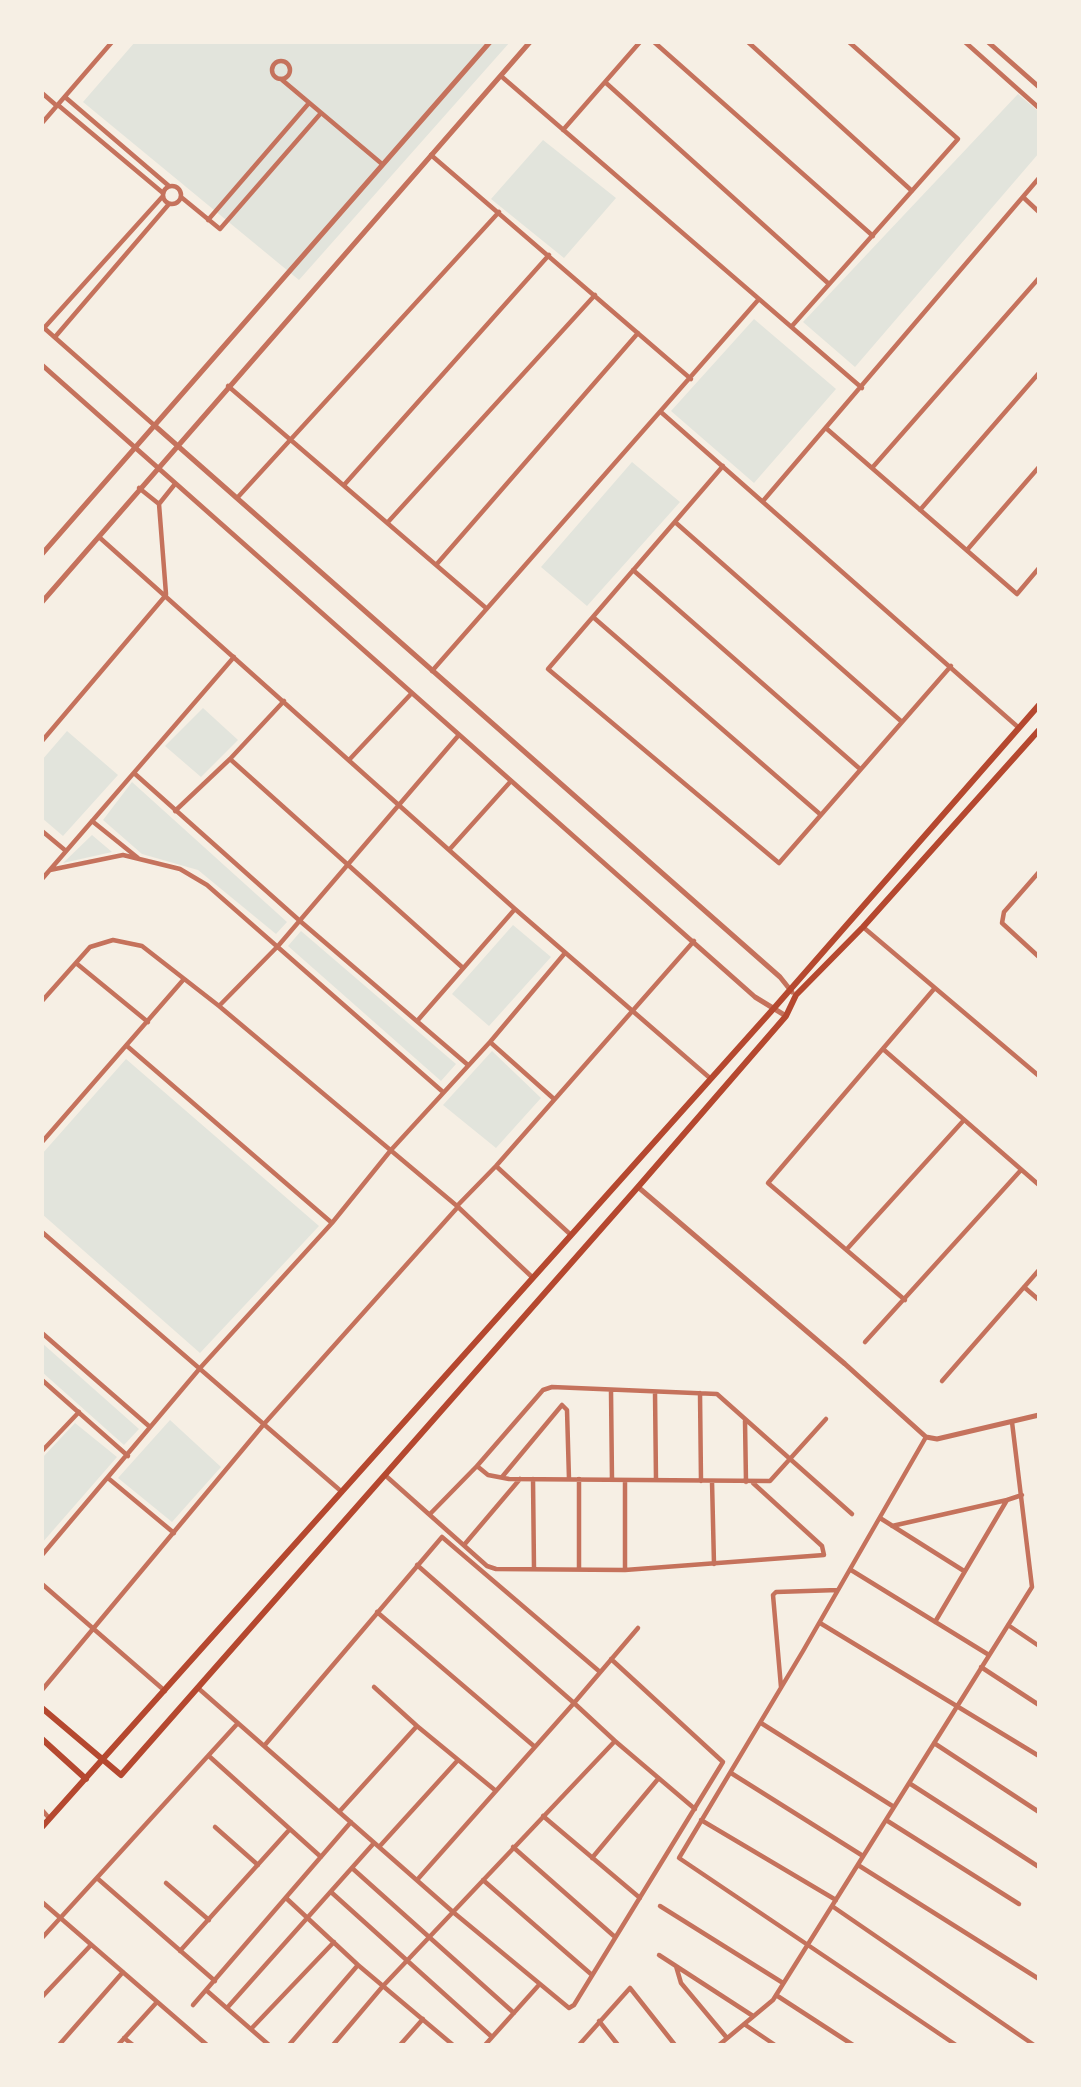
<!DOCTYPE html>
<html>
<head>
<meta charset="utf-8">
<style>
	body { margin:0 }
	#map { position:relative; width:1081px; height:2087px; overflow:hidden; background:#f6efe4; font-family:"Space Grotesk",sans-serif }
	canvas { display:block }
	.frame { position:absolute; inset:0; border:44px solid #f6efe4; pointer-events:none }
</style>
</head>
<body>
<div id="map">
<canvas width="1081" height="2087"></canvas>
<div class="frame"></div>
</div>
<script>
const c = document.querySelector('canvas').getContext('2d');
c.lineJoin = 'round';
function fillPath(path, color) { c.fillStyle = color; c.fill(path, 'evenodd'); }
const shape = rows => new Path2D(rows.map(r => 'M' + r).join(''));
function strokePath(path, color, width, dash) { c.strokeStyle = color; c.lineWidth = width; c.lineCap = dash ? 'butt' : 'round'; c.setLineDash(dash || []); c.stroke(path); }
fillPath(shape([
	[135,42,510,42,299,280,83,102],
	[1018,94,1039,112,1039,153,855,367,803,322],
	[543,140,616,198,564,258,491,199],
	[754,319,836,389,754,483,671,411],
	[632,462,680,502,587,606,541,567],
	[203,708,238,740,201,777,165,746],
	[67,731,118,775,63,836,42,818,42,760],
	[132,782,287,922,276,934,198,870,142,854,103,820],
	[92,835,112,852,63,863],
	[513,925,551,957,489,1026,452,994],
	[301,931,456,1064,441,1081,288,946],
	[492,1051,541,1098,496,1148,443,1105],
	[126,1059,319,1226,200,1353,42,1214,42,1154],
	[42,1343,139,1429,124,1445,42,1372],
	[170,1420,221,1467,172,1522,118,1478],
	[75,1423,117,1457,42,1543,42,1458]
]), '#e2e4dc');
strokePath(shape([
	[654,42,873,236],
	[748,42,912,191],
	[965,42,1039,108],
	'272 70a9 9 0 1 1 18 0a9 9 0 1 1-18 0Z',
	[501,76,862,388],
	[281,79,382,164],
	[605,82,829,284],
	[42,93,57,106],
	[65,97,169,186],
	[58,105,163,193],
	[42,123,112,42],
	[563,130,640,42],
	[431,155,691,379],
	'163 195a9 9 0 1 1 18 0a9 9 0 1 1-18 0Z',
	[181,197,220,229,321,113],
	[1024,198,1039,212],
	[208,220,309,103],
	[792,326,958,139,849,42],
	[43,327,154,425],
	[44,328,163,196],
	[55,337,169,204],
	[228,386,486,608],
	[662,413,1019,728],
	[827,429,1017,594,1039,568],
	[723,466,548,669,779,863,951,666],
	[872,468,1039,278],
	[344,485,549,255],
	[139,488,159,504],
	[238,497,499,212],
	[763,501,1039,178],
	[920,510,1039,373],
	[388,522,595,295],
	[675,522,902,722],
	[99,537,515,909,711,1079],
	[967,550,1039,467],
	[436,565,638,333],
	[633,570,860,769],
	[166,594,159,504,175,484],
	[593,617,821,815],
	[432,671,759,299],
	[42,741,166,595],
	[230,759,463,968],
	[349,760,410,695],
	[134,773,300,921,468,1065],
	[175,811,230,759,284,701],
	[92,821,138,858],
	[42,831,66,851],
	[449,850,511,781],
	[50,870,123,855,180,869,207,885,443,1092],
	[1039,872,1004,912,1002,923,1039,957],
	[42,879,234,657],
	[863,927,1039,1076],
	[76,963,148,1022],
	[42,1001,90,947,113,940,142,946,219,1006,457,1206,532,1277],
	[219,1006,278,946,458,736],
	[418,1020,515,909],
	[490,1042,554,1099],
	[127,1046,332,1223],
	[883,1049,1039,1185],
	[42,1142,184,979],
	[496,1166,571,1235],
	[457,1206,496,1166,694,941],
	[42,1232,342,1492],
	[847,1249,964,1120],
	[1024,1287,1039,1300],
	[905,1300,768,1183,934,989],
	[42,1333,150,1427],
	[865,1342,1021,1170],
	[42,1380,128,1456],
	[942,1381,1039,1270],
	[611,1391,612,1480],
	[655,1392,656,1480],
	[700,1393,701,1481],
	[745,1421,746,1482],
	[926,1437,803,1651,679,1858,956,2045],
	[42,1451,79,1412],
	[477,1466,488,1475,509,1479,770,1481,826,1419],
	[386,1476,487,1566,496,1569,625,1570,824,1555,822,1546,753,1483],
	[502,1477,562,1405,567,1410,569,1479],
	[108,1478,174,1533],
	[533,1479,534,1569],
	[579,1479,579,1569],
	[625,1480,625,1570],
	[712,1481,714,1564],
	[430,1514,477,1466,543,1390,552,1387,717,1394,852,1514],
	[880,1518,964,1571],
	[892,1526,1007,1500],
	[464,1545,520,1479],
	[42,1555,201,1367,332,1223,391,1150,490,1042,565,953],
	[417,1565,574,1703,638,1628],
	[851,1570,989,1655],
	[42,1584,165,1691],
	[377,1612,535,1747],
	[935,1622,1007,1500,1022,1495],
	[820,1623,1039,1756],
	[1008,1625,1039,1646],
	[981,1667,1039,1705],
	[374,1687,417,1726],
	[781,1687,773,1595,776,1592,838,1590],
	[198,1688,453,1912,569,2008,574,2005,723,1762,611,1659],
	[42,1690,264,1424,457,1208],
	[761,1723,894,1807],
	[615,1741,695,1809],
	[934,1743,1039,1812],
	[264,1746,442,1537,600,1672],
	[210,1757,321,1857],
	[731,1773,863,1856],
	[909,1783,1039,1867],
	[42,1810,49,1818],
	[339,1812,417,1726,496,1791],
	[543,1816,640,1898],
	[701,1820,836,1900],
	[886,1820,1019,1904],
	[215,1827,258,1865],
	[379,1847,458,1760],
	[513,1847,615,1937],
	[592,1858,658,1779],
	[858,1865,1039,1979],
	[352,1868,514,2013],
	[97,1878,215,1981],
	[483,1880,592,1975],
	[166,1883,209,1920],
	[331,1892,492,2037],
	[286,1898,358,1965],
	[42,1902,207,2045],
	[660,1906,783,1983],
	[832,1906,1034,2045],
	[42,1938,238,1723],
	[180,1951,290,1829],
	[659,1955,753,2016],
	[676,1966,681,1983,727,2038],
	[206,1990,269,2045],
	[776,1995,853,2045],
	[42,1997,91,1945],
	[193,2005,351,1822],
	[227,2008,374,1843],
	[599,2021,618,2045],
	[744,2024,775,2045],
	[251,2029,334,1942],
	[124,2038,133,2045],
	[59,2045,123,1972],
	[118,2045,157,2002],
	[289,2045,358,1965,453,2045],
	[333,2045,383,1986,615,1741,574,1703,417,1880],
	[400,2045,423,2019],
	[485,2045,538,1986],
	[579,2045,630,1988,675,2045],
	[719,2045,773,2000,1032,1587,1012,1422]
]), '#c5725c', 4.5);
strokePath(shape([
	[988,42,1039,87],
	[42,365,755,997,786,1016],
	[154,425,780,977,792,992],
	[42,554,490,42],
	[42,602,530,42],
	[638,1187,845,1364,926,1437,937,1439,1039,1415]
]), '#c5725c', 5);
strokePath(shape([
	[42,1708,121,1775,638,1187,786,1016,796,995,863,927,1039,730],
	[42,1739,86,1779],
	[42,1827,775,1007,1039,705]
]), '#b5482f', 6);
</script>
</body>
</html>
